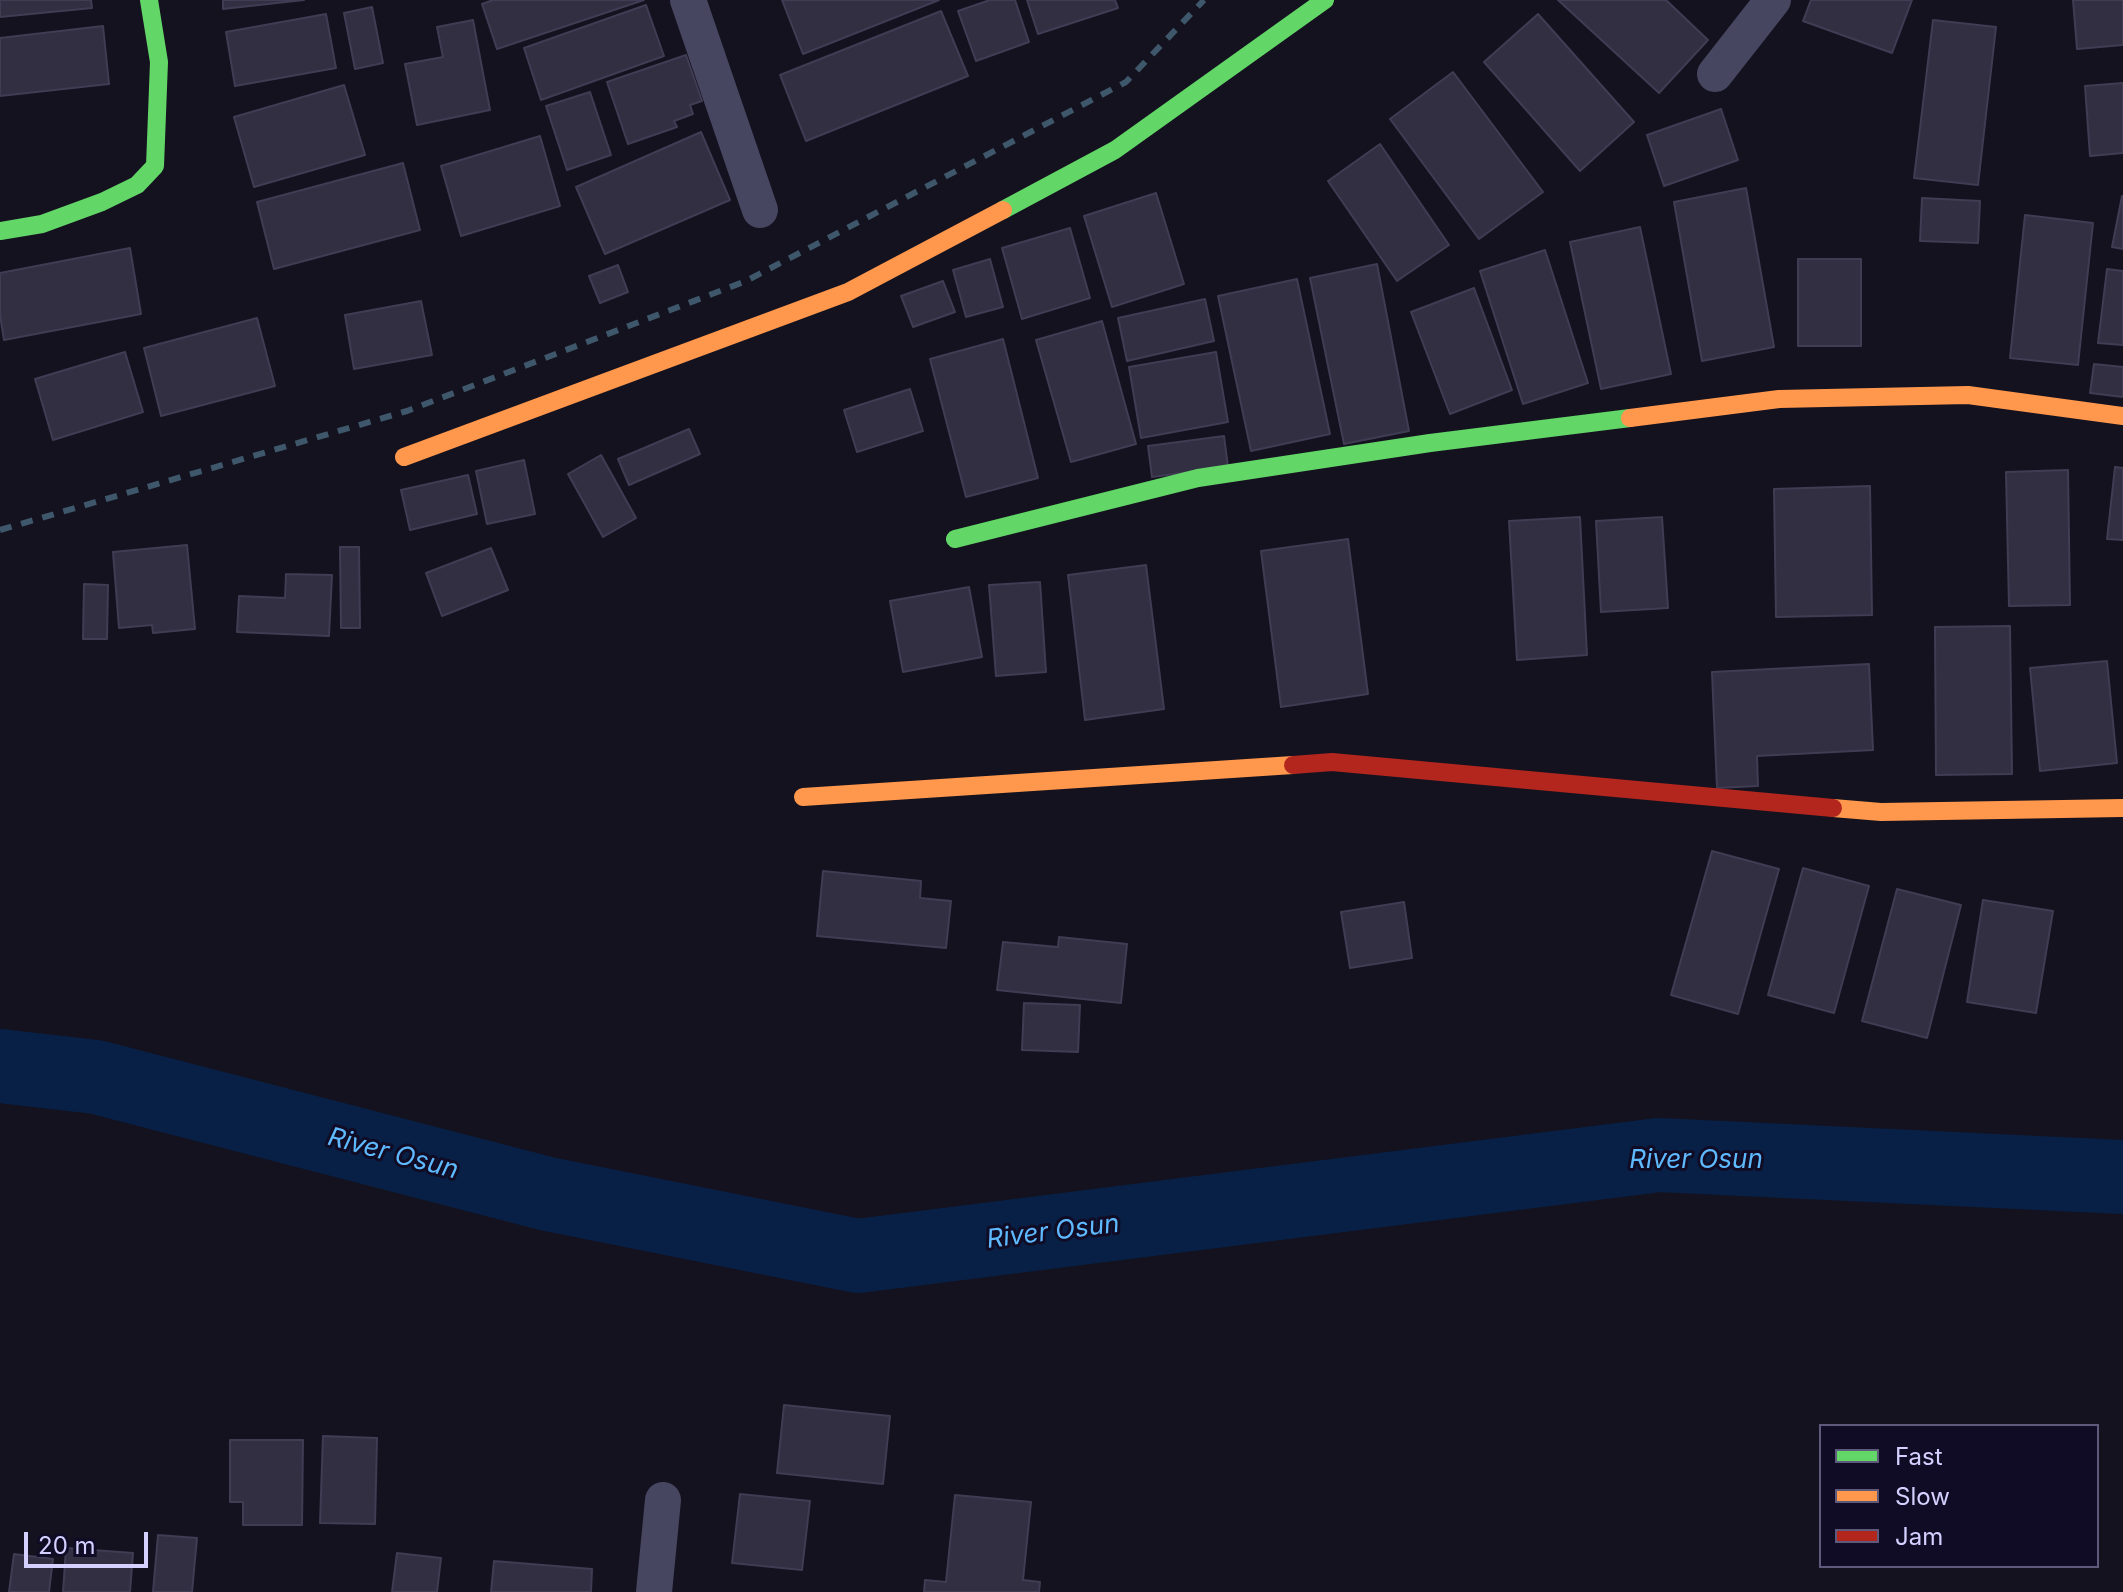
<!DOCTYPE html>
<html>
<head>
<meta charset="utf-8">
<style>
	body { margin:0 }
	#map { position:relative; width:2123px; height:1592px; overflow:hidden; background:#14121f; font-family:Inter,sans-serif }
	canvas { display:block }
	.legend { position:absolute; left:1819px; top:1424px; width:280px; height:144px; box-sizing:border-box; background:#100c25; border:2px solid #5e5a7c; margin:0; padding:10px 14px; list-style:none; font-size:24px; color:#d4d0ff }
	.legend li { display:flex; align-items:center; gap:16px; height:40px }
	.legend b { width:40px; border:2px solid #5e5a7c }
	.scale { position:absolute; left:24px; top:1532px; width:124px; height:36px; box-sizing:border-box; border:4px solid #d4d0ff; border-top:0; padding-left:10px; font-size:24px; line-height:28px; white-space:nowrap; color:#d4d0ff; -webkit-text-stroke:6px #100c25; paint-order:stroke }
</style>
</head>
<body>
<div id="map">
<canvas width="2123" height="1592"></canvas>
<ul class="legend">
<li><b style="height:10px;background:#63d668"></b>Fast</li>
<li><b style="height:10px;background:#ff974d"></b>Slow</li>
<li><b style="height:10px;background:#b3261e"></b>Jam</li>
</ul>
<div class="scale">20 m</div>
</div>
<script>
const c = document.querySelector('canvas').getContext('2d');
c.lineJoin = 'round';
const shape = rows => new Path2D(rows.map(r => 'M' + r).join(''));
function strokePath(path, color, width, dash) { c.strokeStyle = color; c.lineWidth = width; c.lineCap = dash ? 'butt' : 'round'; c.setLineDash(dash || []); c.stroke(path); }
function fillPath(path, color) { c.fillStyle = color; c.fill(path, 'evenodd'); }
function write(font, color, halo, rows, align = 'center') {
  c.font = font + ' Inter,sans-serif'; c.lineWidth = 6; c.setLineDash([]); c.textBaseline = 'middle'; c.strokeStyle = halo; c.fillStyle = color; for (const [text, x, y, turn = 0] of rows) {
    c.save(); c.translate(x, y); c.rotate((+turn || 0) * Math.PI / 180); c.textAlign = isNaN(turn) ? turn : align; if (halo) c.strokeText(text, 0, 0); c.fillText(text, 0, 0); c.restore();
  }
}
strokePath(shape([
	[0,1066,96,1077,548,1194,858,1256,1659,1155,2123,1177]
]), '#082045', 74);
const building = shape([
	[0,0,91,0,92,8,0,17,0,0],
	[223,0,304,0,223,9,223,0],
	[493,0,644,0,497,49,482,4,493,0],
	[782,0,939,0,803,54,782,0],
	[990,0,1015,0,1029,42,976,61,958,11,990,0],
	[1027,0,1115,0,1118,8,1038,34,1027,0],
	[1558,0,1666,0,1708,40,1659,93,1558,0],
	[1811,0,1912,0,1892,53,1803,21,1811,0],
	[2073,0,2123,0,2123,45,2077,49,2073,0],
	[646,5,664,56,541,100,524,48,646,5],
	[372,7,383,63,355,69,344,13,372,7],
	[941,11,968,76,806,141,780,75,941,11],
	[326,14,336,68,235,86,226,32,326,14],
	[1538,14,1634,122,1580,171,1484,62,1538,14],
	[473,20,490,110,417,125,405,64,443,57,437,27,473,20],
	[1933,20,1996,27,1978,185,1914,178,1933,20],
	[103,26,109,84,0,96,0,38,103,26],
	[686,55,702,101,690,105,693,114,674,121,677,127,628,144,607,82,686,55],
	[1453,72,1543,192,1479,239,1390,119,1453,72],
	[2123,83,2123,153,2090,156,2085,86,2123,83],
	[344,85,365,155,254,187,234,117,344,85],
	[590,92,611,155,567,170,546,106,590,92],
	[1721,109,1738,160,1664,186,1647,135,1721,109],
	[701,132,730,200,605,254,576,187,701,132],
	[540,136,560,206,461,236,441,166,540,136],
	[1380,144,1449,245,1397,281,1328,181,1380,144],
	[403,163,420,230,274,269,257,202,403,163],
	[1746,188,1774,347,1702,361,1674,202,1746,188],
	[1156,193,1184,284,1112,307,1084,216,1156,193],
	[2122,196,2123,196,2123,249,2112,247,2122,196],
	[1922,198,1980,201,1978,243,1920,241,1922,198],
	[2025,215,2093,223,2078,365,2010,358,2025,215],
	[1640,227,1671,374,1601,389,1570,242,1640,227],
	[1070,228,1090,298,1022,319,1002,248,1070,228],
	[130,248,141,314,4,340,0,315,0,273,130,248],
	[1545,250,1588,383,1523,404,1480,271,1545,250],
	[990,259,1003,307,966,317,953,270,990,259],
	[1798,259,1861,259,1861,346,1798,346,1798,259],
	[1377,264,1409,431,1344,444,1310,278,1377,264],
	[618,265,628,292,600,303,589,276,618,265],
	[2107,269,2123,271,2123,345,2098,343,2107,269],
	[1297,279,1330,434,1251,451,1218,296,1297,279],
	[943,281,955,312,913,327,901,296,943,281],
	[1474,288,1512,390,1450,414,1411,312,1474,288],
	[1205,299,1214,341,1127,361,1118,318,1205,299],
	[421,301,432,355,354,369,345,315,421,301],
	[257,318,275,386,161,416,144,348,257,318],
	[1102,321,1136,444,1071,462,1036,340,1102,321],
	[1003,339,1038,478,966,497,930,359,1003,339],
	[125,352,143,412,53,440,35,379,125,352],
	[1216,352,1228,422,1141,438,1129,367,1216,352],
	[2094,364,2123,367,2123,397,2090,393,2094,364],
	[910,389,923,431,857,452,844,410,910,389],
	[689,429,700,454,629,485,618,459,689,429],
	[1224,436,1228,467,1152,477,1148,446,1224,436],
	[601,455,636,518,603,537,568,474,601,455],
	[524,460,535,514,487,524,476,471,524,460],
	[2115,467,2123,468,2123,540,2107,539,2115,467],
	[2068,470,2070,605,2009,606,2006,472,2068,470],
	[468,475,477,514,410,530,401,490,468,475],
	[1870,486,1872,615,1776,617,1774,489,1870,486],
	[1580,517,1587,655,1517,660,1509,521,1580,517],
	[1662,517,1668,608,1601,612,1596,521,1662,517],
	[1348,539,1368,694,1281,707,1261,551,1348,539],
	[187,545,195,629,153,633,152,625,119,628,113,552,187,545],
	[340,547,359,547,360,628,341,628,340,547],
	[491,548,508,590,442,616,426,573,491,548],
	[1146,565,1164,709,1085,720,1068,575,1146,565],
	[286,574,332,575,329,636,237,632,239,596,285,598,286,574],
	[1040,582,1046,672,996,676,989,585,1040,582],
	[84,584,108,585,107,639,83,639,84,584],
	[969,587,982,657,903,672,890,601,969,587],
	[2010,626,2012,774,1936,775,1935,627,2010,626],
	[2107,661,2117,763,2040,771,2030,668,2107,661],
	[1869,664,1873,750,1757,756,1758,786,1717,788,1712,672,1869,664],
	[1712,851,1779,869,1738,1014,1671,995,1712,851],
	[1803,868,1869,886,1834,1013,1768,995,1803,868],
	[823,871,921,881,920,898,951,901,946,948,817,936,823,871],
	[1897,889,1961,905,1927,1038,1862,1021,1897,889],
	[1983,900,2053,911,2036,1013,1967,1002,1983,900],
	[1404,902,1412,958,1350,968,1341,912,1404,902],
	[1059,937,1127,944,1121,1003,997,990,1003,942,1058,947,1059,937],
	[1024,1003,1080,1005,1078,1052,1022,1050,1024,1003],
	[784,1405,890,1416,883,1484,777,1473,784,1405],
	[323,1436,377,1438,375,1524,320,1523,323,1436],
	[230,1440,303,1440,302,1525,243,1525,243,1502,230,1502,230,1440],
	[740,1494,810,1501,802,1570,732,1563,740,1494],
	[955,1495,1031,1502,1023,1580,1040,1582,1039,1592,924,1592,925,1580,946,1582,955,1495],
	[158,1535,197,1538,192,1592,153,1592,158,1535],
	[66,1548,133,1553,130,1592,63,1592,66,1548],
	[397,1553,441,1558,437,1592,392,1592,397,1553],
	[14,1554,53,1559,49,1592,9,1592,14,1554],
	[494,1561,592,1569,591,1592,491,1592,494,1561]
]);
fillPath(building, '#322f42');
strokePath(building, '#403c54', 2);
strokePath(shape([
	[688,0,760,210],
	[1715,74,1773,0],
	[654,1592,663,1500]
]), '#464661', 36);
strokePath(shape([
	[1003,210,1115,150,1325,0],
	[0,231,42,224,102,202,137,185,155,166,159,62,149,0],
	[955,539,1198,478,1430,443,1630,418]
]), '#63d668', 18);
strokePath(shape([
	[1630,418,1779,399,1968,395,2123,416],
	[404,457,848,292,1003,210],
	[803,797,1293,765],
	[1833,808,1881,812,2123,808]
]), '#ff974d', 18);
strokePath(shape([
	[1293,765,1332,762,1833,808]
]), '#b3261e', 18);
strokePath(shape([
	[0,530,407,411,746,281,1126,82,1204,0]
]), '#3f576a', 6, [12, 10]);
write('italic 26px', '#5eb9ff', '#100c25', [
	["River Osun",393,1154,15],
	["River Osun",1696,1160],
	["River Osun",1053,1232,-7]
]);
</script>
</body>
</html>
